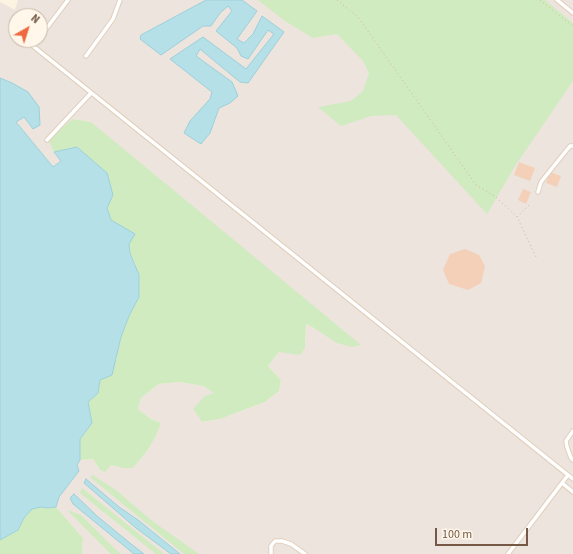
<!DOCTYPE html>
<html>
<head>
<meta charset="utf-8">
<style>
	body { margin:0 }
	#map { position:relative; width:573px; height:554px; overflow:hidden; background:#fdf3e2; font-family:"Source Sans 3",sans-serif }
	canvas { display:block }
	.north { position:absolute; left:8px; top:8px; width:40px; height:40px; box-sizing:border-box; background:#fff7e9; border:1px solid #c8b7a8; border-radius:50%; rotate:39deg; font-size:11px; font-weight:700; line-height:16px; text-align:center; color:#765847 }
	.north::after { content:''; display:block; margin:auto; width:14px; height:18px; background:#ed6941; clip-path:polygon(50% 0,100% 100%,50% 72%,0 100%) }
	.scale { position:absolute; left:435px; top:528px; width:93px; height:18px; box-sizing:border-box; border:2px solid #765847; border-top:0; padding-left:5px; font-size:12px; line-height:14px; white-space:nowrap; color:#765847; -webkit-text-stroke:3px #fff7e9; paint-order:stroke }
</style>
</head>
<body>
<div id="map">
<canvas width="573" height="554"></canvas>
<div class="north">N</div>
<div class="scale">100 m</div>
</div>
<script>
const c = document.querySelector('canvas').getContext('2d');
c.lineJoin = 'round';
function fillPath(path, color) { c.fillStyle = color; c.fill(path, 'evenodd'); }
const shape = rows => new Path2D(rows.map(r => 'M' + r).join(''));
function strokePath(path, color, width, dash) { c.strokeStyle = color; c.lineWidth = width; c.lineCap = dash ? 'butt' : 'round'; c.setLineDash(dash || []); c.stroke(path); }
fillPath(shape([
	[18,0,573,0,573,554,82,554,83,538,56,507,59,497,79,471,77,465,80,460,93,459,100,470,111,465,122,468,133,467,147,451,155,438,161,423,151,419,138,409,141,398,159,384,179,382,203,386,215,393,193,409,203,422,220,419,265,402,279,391,281,380,268,366,279,352,305,348,306,324,314,328,91,122,73,119,54,152,62,161,53,167,16,122,24,116,12,83,0,78,0,2,15,10],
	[16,16,40,16,40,40,16,40]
]), '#ece4dd');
fillPath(shape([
	[258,0,545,0,573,23,573,81,515,166,487,214,396,115,371,116,341,126,318,107,351,101,363,91,369,73,363,61,337,34,313,38,285,21],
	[73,119,91,122,361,345,352,347,337,343,314,328,306,324,305,348,300,355,279,352,268,366,281,380,279,391,265,402,220,419,202,422,193,409,205,396,214,393,203,386,179,382,159,384,141,398,138,409,151,419,161,423,155,438,147,451,133,468,122,468,111,465,105,472,100,470,93,459,80,460,80,439,92,423,88,402,98,393,100,380,116,360,121,337,129,316,139,297,135,263,130,253,129,244,111,220,107,208,113,195,78,147,54,152,48,139],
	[93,475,117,491,151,520,199,554,184,554,90,477],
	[82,488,164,554,156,554,80,493],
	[41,507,48,508,56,507,83,538,82,554,0,554,0,540,18,530,24,518,32,509],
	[67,510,81,515,113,547,121,554,111,554]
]), '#d1ebc0');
const water = shape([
	[206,0,242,0,257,11,237,39,244,43,253,34,262,16,284,32,248,83,240,82,200,49,196,56,232,82,238,96,230,103,219,108,210,133,201,144,184,133,190,121,210,99,212,92,170,59,203,37,246,69,274,34,268,30,248,59,241,56,237,48,216,31,232,11,228,6,220,13,211,26,203,26,161,55,140,39,141,35,206,0],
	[0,78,12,83,28,92,39,107,40,125,33,129,24,117,16,122,53,167,61,161,54,152,77,147,107,173,113,195,107,208,111,220,135,234,129,244,130,253,139,275,139,297,129,316,121,337,112,375,100,380,98,393,88,402,92,423,80,439,80,460,77,465,79,471,59,497,56,507,48,508,41,507,32,509,24,518,18,530,0,540,0,78],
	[86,479,119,507,138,520,180,554,171,554,136,528,84,483,86,479],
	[74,494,97,516,131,544,144,554,134,554,73,504,70,498,74,494]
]);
fillPath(water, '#b6e0e8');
strokePath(water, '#9cd0da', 1);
fillPath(shape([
	[519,162,535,168,530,181,514,175],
	[550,172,561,176,557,187,546,183],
	[523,189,531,192,526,204,518,200],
	[465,249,479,255,485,266,481,283,468,290,449,284,443,270,450,254]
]), '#f4d0b9');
const service = shape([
	[557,0,573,13],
	[40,37,68,0],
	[37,40,33,46,573,479],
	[86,56,113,19,120,0],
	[47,140,91,93],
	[538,192,541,182,570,146,573,146],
	[573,431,566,441,567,447,571,458,573,460],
	[562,483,573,492],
	[271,554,271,546,275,541,282,541,291,544,305,554],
	[508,554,568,475]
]);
strokePath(service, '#e2cfbd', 5.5);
strokePath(shape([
	[337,0,358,17,476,185,496,197,517,217],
	[540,0,573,26],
	[529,205,517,217,537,259]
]), '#d9b49c', 1, [1, 3]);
strokePath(service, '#fff', 3.5);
</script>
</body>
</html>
